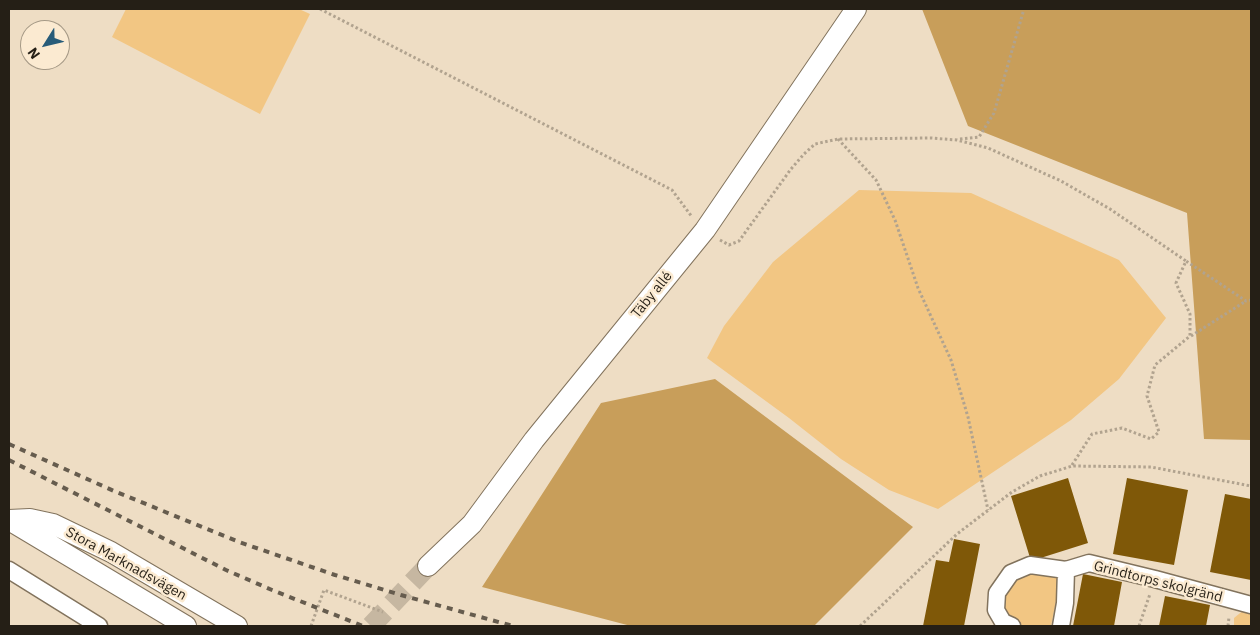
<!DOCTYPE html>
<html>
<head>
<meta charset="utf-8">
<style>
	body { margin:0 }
	#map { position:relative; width:1260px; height:635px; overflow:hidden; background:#eeddc4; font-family:"IBM Plex Sans",sans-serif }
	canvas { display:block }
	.frame { position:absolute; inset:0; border:10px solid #251f16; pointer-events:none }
	.north { position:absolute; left:20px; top:20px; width:50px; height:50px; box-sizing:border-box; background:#fbead1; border:1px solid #a59986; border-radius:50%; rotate:234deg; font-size:14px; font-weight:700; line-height:20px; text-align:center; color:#251f16 }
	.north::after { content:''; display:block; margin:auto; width:18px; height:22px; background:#285c79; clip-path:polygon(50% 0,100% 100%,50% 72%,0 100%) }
</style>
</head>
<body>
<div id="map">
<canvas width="1260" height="635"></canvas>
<div class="frame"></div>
<div class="north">N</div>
</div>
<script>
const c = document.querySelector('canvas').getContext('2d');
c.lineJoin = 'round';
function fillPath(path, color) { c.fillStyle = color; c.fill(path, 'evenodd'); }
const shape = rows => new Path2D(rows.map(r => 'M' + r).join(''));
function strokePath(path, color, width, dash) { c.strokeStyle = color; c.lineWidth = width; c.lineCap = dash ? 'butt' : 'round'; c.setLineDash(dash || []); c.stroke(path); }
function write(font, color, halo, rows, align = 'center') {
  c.font = font + ' "IBM Plex Sans",sans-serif'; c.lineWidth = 5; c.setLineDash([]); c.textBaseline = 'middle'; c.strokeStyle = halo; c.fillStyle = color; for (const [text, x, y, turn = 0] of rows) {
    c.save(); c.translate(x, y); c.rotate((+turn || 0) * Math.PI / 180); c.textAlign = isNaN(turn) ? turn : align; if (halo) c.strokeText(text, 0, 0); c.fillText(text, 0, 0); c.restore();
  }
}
fillPath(shape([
	[126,9,299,9,310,14,260,114,112,37],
	[859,190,971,193,1119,260,1166,318,1119,379,1071,420,938,509,889,490,841,459,789,418,707,358,724,326,773,262],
	[1030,573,1061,576,1051,626,1023,626,1004,611,1005,593,1015,578],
	[1245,609,1251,610,1251,626,1234,626,1234,618]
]), '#f2c683');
fillPath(shape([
	[922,9,1251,9,1251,440,1204,439,1187,213,968,126],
	[715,379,913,527,814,626,631,626,482,587,601,403]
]), '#c89e5a');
fillPath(shape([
	[1068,478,1088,543,1031,561,1011,496],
	[1127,478,1188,490,1174,565,1113,554],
	[1225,494,1251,499,1251,580,1210,572],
	[954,539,980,544,964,626,923,626,936,560,949,562],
	[1083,574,1122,582,1114,626,1073,626],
	[1165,596,1210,605,1206,626,1159,626]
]), '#7f5808');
strokePath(shape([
	[371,626,428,566]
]), '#c6b7a1', 20, [20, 10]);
const minor = shape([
	[9,570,99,626],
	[1012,626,1003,622,996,610,997,593,1011,573,1030,565,1066,570,1089,563,1155,579,1251,605],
	[1061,626,1065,603,1066,570]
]);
const tertiary = shape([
	[9,520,30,519,53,524,111,552,237,626],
	[9,520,186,626],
	[428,566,472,524,534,440,705,230,856,9]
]);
strokePath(minor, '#82735d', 19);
strokePath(tertiary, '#82735d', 22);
strokePath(shape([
	[320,9,672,190,692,217],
	[838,139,876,180,895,220,918,288,951,360,968,417,988,510],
	[960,139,979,137,994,113,1024,9],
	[720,240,729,245,739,241,791,169,804,154,815,144,838,139,931,138,957,140,988,148,1061,181,1110,209,1186,261],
	[1191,336,1246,301],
	[1072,465,1092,434,1122,428,1151,439,1159,432,1147,396,1155,365,1190,336,1190,314,1176,283,1186,261,1246,301,1251,300],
	[311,626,324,590,383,612],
	[860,626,957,534,1012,492,1040,476,1072,466,1151,467,1251,486],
	[1139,626,1150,594],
	[1228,626,1229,617]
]), '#b1a38f', 3, [2.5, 2.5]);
strokePath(minor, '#fff', 16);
strokePath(tertiary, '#fff', 20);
strokePath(shape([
	[9,444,114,491,239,542,335,575,401,595,513,626],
	[9,460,226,570,272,590,363,626]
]), '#665c4e', 4, [6, 6]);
write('14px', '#251f16', '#fbead1', [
	["Täby allé",652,295,-51],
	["Stora Marknadsvägen",126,564,29],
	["Grindtorps skolgränd",1158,582,14]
]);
</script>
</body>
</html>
